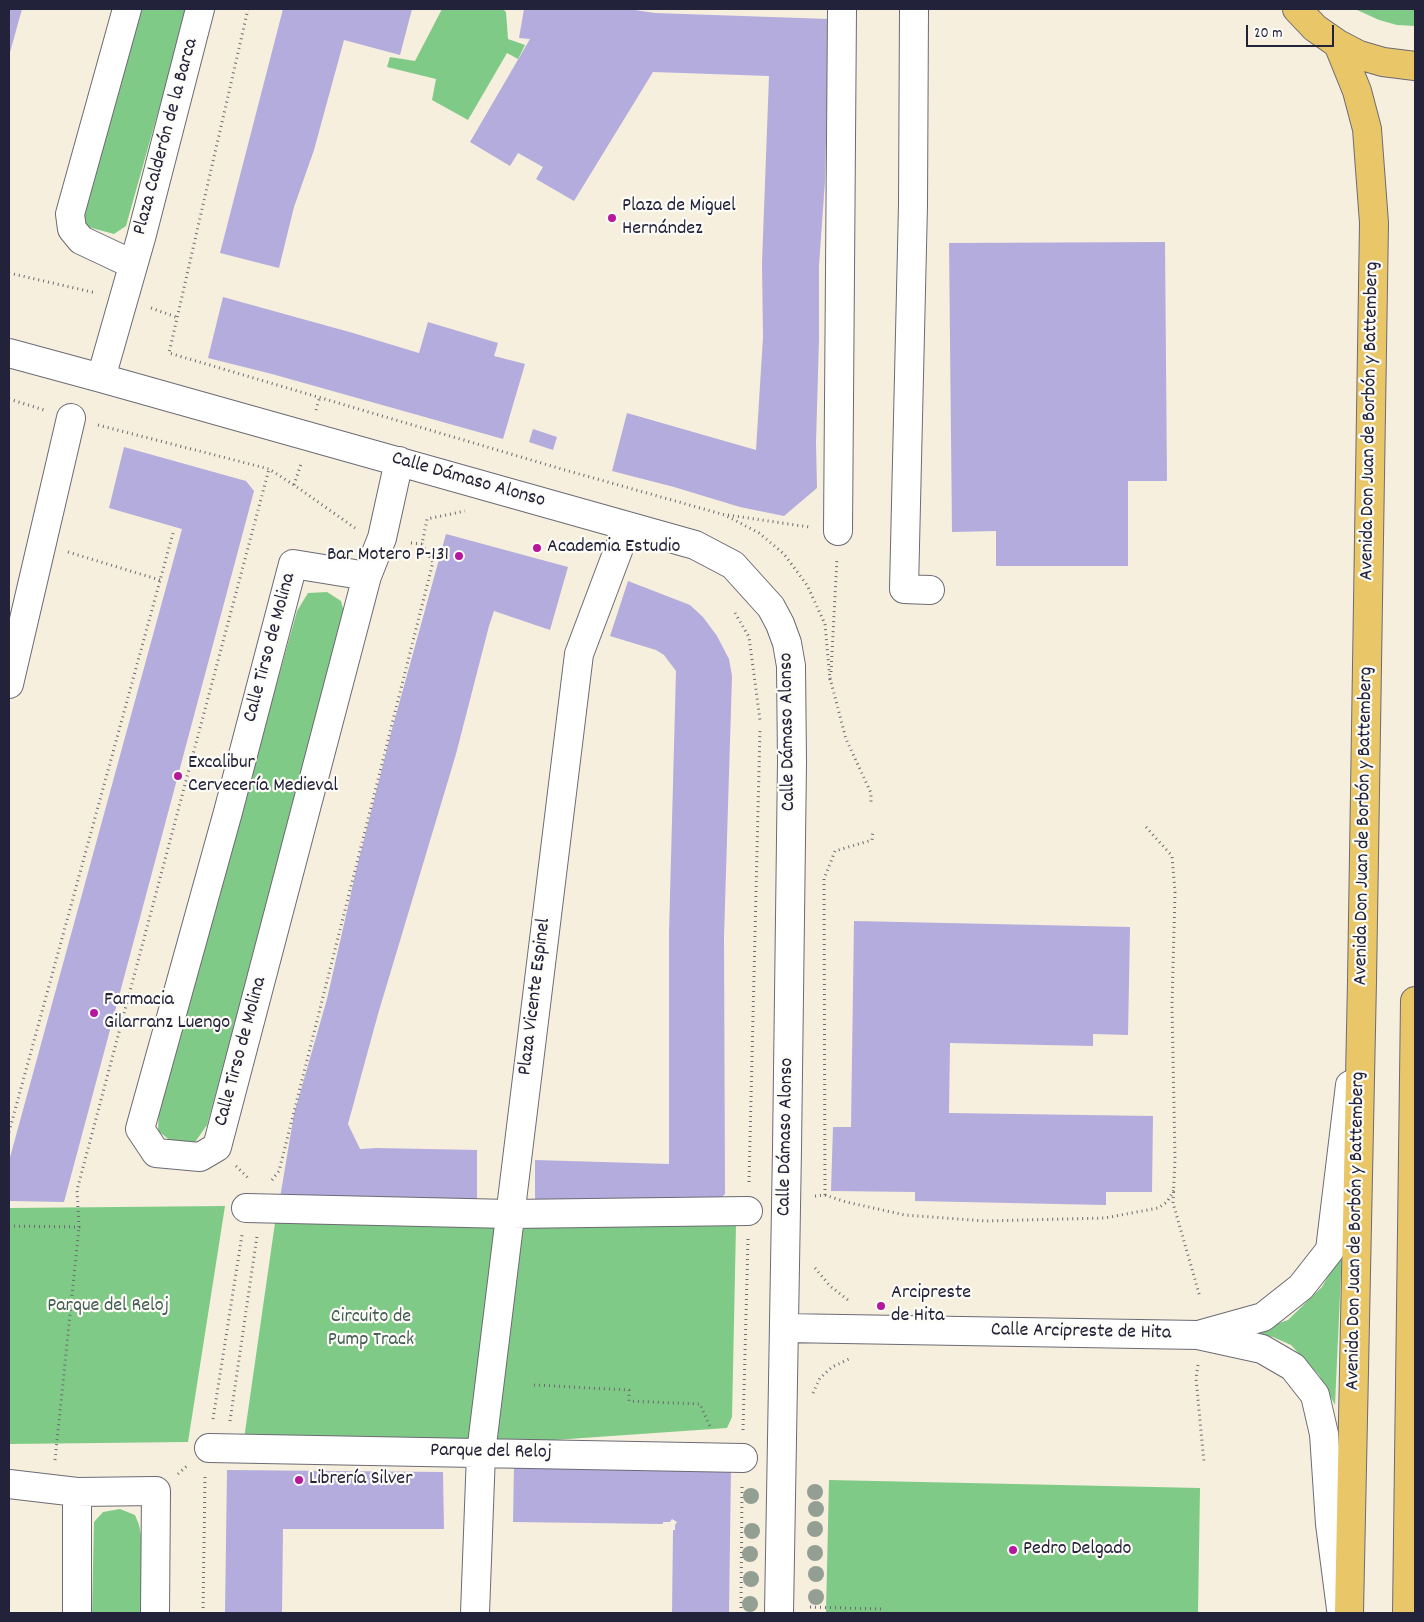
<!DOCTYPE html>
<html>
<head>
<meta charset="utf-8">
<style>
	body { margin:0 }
	#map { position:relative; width:1424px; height:1622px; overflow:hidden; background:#f6efdd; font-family:Dekko,sans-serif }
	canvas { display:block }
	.frame { position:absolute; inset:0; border:10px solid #22223b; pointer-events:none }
	.scale { position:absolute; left:1246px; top:25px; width:88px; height:22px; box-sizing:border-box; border:2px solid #22223b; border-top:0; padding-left:6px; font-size:15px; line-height:18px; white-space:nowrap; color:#22223b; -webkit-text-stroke:4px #fdfcf7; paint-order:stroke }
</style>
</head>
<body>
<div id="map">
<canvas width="1424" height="1622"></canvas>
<div class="frame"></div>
<div class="scale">20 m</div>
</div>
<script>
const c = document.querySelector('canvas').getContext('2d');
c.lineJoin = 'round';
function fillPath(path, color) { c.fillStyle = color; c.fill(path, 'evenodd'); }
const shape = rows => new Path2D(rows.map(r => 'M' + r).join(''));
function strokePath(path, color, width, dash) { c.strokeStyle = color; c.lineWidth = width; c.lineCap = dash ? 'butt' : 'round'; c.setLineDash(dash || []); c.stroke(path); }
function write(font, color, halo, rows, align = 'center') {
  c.font = font + ' Dekko,sans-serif'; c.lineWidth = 4.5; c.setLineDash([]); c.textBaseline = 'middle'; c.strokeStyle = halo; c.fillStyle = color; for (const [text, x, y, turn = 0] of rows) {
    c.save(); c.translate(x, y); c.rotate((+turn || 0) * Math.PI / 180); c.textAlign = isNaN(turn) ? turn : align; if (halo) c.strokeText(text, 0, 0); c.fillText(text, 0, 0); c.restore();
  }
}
fillPath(shape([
	[138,9,187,9,126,226,114,234,88,227,82,217],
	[442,9,503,9,506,12,508,39,525,45,518,59,507,53,468,120,432,100,436,79,387,67,390,57,415,61],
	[1355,9,1415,9,1415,26,1397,25,1379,20],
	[327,592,341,601,345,616,344,632,207,1125,193,1145,175,1144,158,1131,159,1105,297,611,308,593],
	[225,1206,188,1442,9,1444,9,1208],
	[277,1209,497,1219,469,1437,457,1453,244,1439],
	[510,1214,736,1225,732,1417,727,1428,496,1444],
	[1342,1251,1335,1405,1319,1375,1291,1345,1273,1337,1248,1333,1288,1320,1322,1287],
	[829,1480,1200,1488,1198,1613,826,1613],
	[120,1509,135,1515,139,1525,143,1546,142,1613,92,1613,94,1522,103,1512]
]), '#80ca87');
fillPath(shape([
	[9,9,22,9,9,56],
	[283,9,412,9,400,55,344,40,314,150,294,207,279,268,220,253],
	[524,9,628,9,655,13,829,19,825,181,819,265,819,339,816,443,817,488,784,516,740,507,674,487,612,471,627,413,756,450,763,337,762,263,769,76,653,72,574,201,536,179,543,167,518,153,510,166,470,142,530,39,519,38],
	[1165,242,1167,481,1128,481,1128,566,996,566,996,531,952,532,949,243],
	[223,297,353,333,419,353,428,322,498,343,494,356,525,364,503,439,272,374,208,358],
	[533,429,557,437,553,450,529,442],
	[124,447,246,481,254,491,64,1202,9,1201,9,1161,182,529,109,508],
	[446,534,568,567,550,630,494,611,489,626,456,754,378,1014,348,1124,360,1149,377,1148,477,1150,477,1208,280,1198,294,1114,327,999,356,871,391,733],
	[628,581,690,605,703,617,717,636,729,659,732,676,724,937,725,1194,709,1211,535,1211,535,1160,669,1164,669,933,676,671,664,655,656,650,610,636],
	[854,921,1130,927,1128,1035,1093,1034,1093,1046,950,1043,949,1113,1153,1116,1152,1192,1106,1192,1106,1205,915,1201,915,1192,831,1191,833,1127,851,1127],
	[514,1464,731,1468,729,1613,672,1613,673,1530,675,1530,675,1525,677,1522,672,1519,670,1522,663,1522,663,1524,513,1522],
	[227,1470,443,1472,444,1529,283,1529,282,1613,225,1613]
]), '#b3acdd');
const minor = shape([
	[127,9,70,214,72,229,81,240,132,264],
	[914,9,913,205,904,589,930,590],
	[9,353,101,378,695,545,733,565,771,607,780,624,787,643,791,666,792,762,787,1149,779,1613],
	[101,378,141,238,200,9],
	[838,531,842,9],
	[367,576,293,564,228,812,140,1129,156,1153,200,1157,217,1147,367,576,382,538,399,461],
	[9,684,71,418],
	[246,1208,510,1214,748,1211],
	[784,1328,1198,1335,1262,1349,1293,1367,1315,1395,1324,1434,1330,1524,1341,1609],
	[1202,1334,1263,1317,1301,1287,1330,1250,1350,1085],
	[209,1448,743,1458],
	[9,1484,77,1492],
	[77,1613,77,1492,156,1491,155,1613],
	[475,1613,481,1453,579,654,619,548]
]);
const major = shape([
	[1297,9,1315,28,1338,44,1359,55,1383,62,1415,66],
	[1338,44,1357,91,1367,129,1374,223,1362,981,1349,1613],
	[1407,1613,1415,1001]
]);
strokePath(minor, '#6c6a74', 30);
strokePath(major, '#6c6a74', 30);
strokePath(shape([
	[248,9,169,353,565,470,725,515,759,533,784,554,807,585,825,624,830,680],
	[9,273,96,293],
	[151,308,176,317],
	[9,399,44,410],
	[316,410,320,396],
	[98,425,269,469,294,485,355,528],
	[294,485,301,464],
	[728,515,809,527],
	[411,543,422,544,427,519,465,511],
	[68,552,160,580],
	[735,613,749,637,760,720],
	[831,672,837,558],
	[830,678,846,739,871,793,871,805],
	[1146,827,1172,856,1175,892,1172,1005,1175,1159,1173,1203,1200,1297],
	[9,1132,173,533],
	[236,1166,250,1180],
	[272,1180,279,1171,433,562,422,544],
	[749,1182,760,729],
	[825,1195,846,1202,905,1215,985,1221,1105,1218,1158,1208,1167,1202,1174,1190],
	[815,1196,825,1195,824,879,835,851,872,840,873,830],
	[9,1226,79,1227,77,1190,269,469],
	[815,1268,830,1286,848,1300],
	[1198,1365,1196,1378,1204,1463],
	[534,1385,629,1390,629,1401,700,1404,711,1429],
	[813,1393,820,1378,832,1367,849,1359],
	[213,1419,242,1235],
	[230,1421,257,1236],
	[743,1430,748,1239],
	[55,1460,79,1227],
	[178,1474,188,1465],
	[810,1607,881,1609,881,1613],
	[203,1613,205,1476],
	[741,1613,742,1486]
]), '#6c6a74', 3, [1, 4]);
strokePath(minor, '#fff', 28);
strokePath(major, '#e9c769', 28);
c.fillStyle = '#949f93';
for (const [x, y] of [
	[815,1492],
	[751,1496],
	[816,1509],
	[815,1529],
	[752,1531],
	[815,1553],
	[750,1554],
	[816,1574],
	[751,1579],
	[816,1597],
	[750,1604]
]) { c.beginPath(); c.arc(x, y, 8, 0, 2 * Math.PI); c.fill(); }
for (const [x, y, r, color] of [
	[612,218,5,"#b5179e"],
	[537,548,5,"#b5179e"],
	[459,556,5,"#b5179e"],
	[178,776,5,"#b5179e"],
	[94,1013,5,"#b5179e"],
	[881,1306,5,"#b5179e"],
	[299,1480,5,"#b5179e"],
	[1013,1550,5,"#b5179e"]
]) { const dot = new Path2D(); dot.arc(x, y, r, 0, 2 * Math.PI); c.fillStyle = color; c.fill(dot); strokePath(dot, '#fdfcf7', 2); }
write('20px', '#22223b', '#fdfcf7', [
	["Plaza Calderón de la Barca",167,137,-75],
	["Avenida Don Juan de Borbón y Battemberg",1371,421,-89],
	["Calle Dámaso Alonso",468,481,16],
	["Calle Tirso de Molina",271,648,-75],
	["Calle Dámaso Alonso",789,732,-91],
	["Avenida Don Juan de Borbón y Battemberg",1365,826,-89],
	["Plaza Vicente Espinel",536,997,-83],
	["Calle Tirso de Molina",242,1052,-75],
	["Calle Dámaso Alonso",787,1137,-89],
	["Avenida Don Juan de Borbón y Battemberg",1357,1231,-89],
	["Calle Arcipreste de Hita",1081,1333,1],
	["Parque del Reloj",491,1453,1]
]);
write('20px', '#22223b', '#fdfcf7', [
	["Plaza de Miguel",622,207],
	["Hernández",622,230],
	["Academia Estudio",547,548],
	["Bar Motero P-131",449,556,"right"],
	["Excalibur",188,764],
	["Cervecería Medieval",188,787],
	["Farmacia",104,1001],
	["Gilarranz Luengo",104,1024],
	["Arcipreste",891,1294],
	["de Hita",891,1317],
	["Librería Silver",309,1480],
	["Pedro Delgado",1023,1550]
], 'left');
write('20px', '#435d56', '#fdfcf7', [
	["Parque del Reloj",108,1307],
	["Circuito de",371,1318],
	["Pump Track",371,1341]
]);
</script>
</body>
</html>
